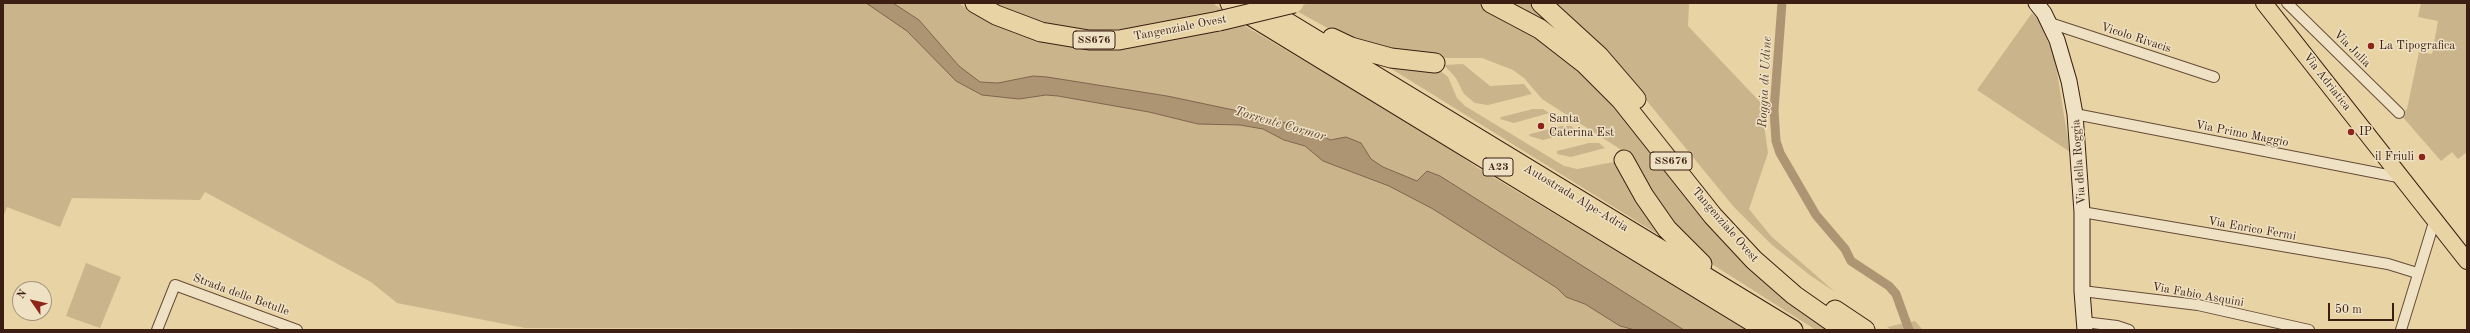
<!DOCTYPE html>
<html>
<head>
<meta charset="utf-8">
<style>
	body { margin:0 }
	#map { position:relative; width:2470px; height:333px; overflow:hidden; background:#e7d3a4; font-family:"Old Standard TT",serif }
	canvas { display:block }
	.frame { position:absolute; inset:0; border:4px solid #3c1e13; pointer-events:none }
	.north { position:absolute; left:12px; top:281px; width:40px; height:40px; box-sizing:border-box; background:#efe2c4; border:1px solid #a7947d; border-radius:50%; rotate:304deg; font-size:11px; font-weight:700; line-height:16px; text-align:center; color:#3c1e13 }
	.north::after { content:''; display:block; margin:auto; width:14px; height:18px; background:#8f2418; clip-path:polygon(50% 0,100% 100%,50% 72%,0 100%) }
	.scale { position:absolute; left:2328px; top:303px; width:66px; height:18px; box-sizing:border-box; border:2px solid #3c1e13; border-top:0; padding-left:5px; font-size:12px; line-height:14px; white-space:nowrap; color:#3c1e13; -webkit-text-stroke:3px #efe2c4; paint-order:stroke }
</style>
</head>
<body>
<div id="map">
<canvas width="2470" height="333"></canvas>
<div class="frame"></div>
<div class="north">N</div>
<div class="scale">50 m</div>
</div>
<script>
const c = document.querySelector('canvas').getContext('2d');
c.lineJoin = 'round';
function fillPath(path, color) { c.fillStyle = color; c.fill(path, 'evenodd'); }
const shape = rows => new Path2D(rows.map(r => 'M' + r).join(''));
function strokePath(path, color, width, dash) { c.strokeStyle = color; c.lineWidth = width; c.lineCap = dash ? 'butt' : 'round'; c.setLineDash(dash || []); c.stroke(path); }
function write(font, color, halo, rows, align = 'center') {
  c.font = font + ' "Old Standard TT",serif'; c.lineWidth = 3; c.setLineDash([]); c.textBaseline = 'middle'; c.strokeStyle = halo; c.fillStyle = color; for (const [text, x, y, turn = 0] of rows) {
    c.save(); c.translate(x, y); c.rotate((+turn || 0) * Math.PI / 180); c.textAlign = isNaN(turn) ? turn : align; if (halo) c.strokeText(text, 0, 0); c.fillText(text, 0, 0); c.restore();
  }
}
fillPath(shape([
	[3,3,959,3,970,11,1041,38,1238,22,1426,132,1478,168,1748,330,525,328,397,303,371,282,205,192,200,200,72,198,60,227,7,207,3,217],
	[991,3,1212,3,1223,10,1181,21,1137,28,1094,31,1074,29,1031,20],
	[1310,3,1477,3,1508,17,1595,80,1703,211,1836,330,1816,330,1707,261,1680,237,1620,149,1542,99,1524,78,1513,70,1482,58,1417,58,1344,37,1291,8],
	[1505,3,1530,3,1560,27,1593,60],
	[1556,3,1689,3,1688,26,1761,103,1768,153,1749,209,1771,236,1835,292,1811,276,1772,245,1733,206,1615,62],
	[2421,3,2467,3,2467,152,2458,159,2452,152,2441,161,2401,115,2407,109,2419,52,2432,54,2438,21,2418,17],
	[2032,13,2039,19,2055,60,2070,152,1977,90],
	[1374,58,1438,69,1448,77,1457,98,1465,106,1564,166,1577,169,1619,161,1667,240],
	[1463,64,1490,86,1524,84,1532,94,1488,105,1475,103,1464,94,1456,78,1444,65],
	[1533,109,1543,109,1549,113,1514,123,1500,119,1501,117],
	[1561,126,1571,126,1577,131,1543,140,1529,136,1530,134],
	[1589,143,1599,143,1605,148,1571,157,1557,154,1557,151],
	[86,263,121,277,100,328,66,316],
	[1915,321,1923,330,1892,330,1887,327]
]), '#cab48b');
const water = shape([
	[866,3,893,3,919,20,959,66,980,82,998,83,1033,76,1047,77,1167,96,1262,116,1316,132,1330,140,1346,137,1361,143,1371,159,1383,167,1417,181,1427,171,1440,176,1684,330,1635,330,1620,326,1585,304,1566,297,1557,288,1433,209,1389,186,1323,161,1305,146,1284,140,1263,129,1240,125,1198,124,1149,112,1058,96,1046,95,1019,99,982,95,956,81,907,31,866,3]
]);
fillPath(water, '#ad9573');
strokePath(water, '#80654d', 1);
strokePath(shape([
	[1782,3,1774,110,1776,141,1780,153,1816,215,1845,249,1851,261,1889,286,1896,294,1909,330]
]), '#ad9573', 9);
const street = shape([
	[2287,3,2399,113],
	[2050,23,2214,77],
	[2075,114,2403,178],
	[2082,212,2388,264,2417,273],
	[2082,291,2198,305,2309,330],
	[2084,322,2117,326,2129,330],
	[157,330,175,285,297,330],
	[2401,330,2435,219]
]);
const secondary = shape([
	[2036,3,2044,13,2057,40,2069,81,2075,114,2082,212,2082,291,2085,330]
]);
const primary = shape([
	[2264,3,2467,261]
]);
const highway = shape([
	[975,3,996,15,1041,32,1089,40,1119,40,1219,21],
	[1230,3,1766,330],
	[1491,3,1540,29,1585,64,1621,100,1713,216,1754,260,1794,295,1844,330],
	[1541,3,1599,56,1636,99],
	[1257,4,1793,330],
	[1332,38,1351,47,1391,58,1435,63],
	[1624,160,1644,196,1667,229,1702,264],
	[1835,310,1865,330]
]);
strokePath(street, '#674b37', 12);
strokePath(secondary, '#3c1e13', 17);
strokePath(primary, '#3c1e13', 18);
strokePath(highway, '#3c1e13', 21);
strokePath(street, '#efe2c4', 10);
strokePath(secondary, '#efe2c4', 15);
strokePath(primary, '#e7d3a4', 16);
strokePath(highway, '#e7d3a4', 19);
const highwayBridge = shape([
	[1219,21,1294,3]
]);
strokePath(highwayBridge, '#3c1e13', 21, []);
strokePath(highwayBridge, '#e7d3a4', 19);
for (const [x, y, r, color] of [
	[2371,46,4,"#8f2418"],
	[1541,126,4,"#8f2418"],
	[2351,132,4,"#8f2418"],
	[2422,157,4,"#8f2418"]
]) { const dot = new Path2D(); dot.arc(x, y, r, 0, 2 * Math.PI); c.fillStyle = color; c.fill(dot); strokePath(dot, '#efe2c4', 1.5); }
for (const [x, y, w] of [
	[1094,40,42],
	[1671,161,42],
	[1498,167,30]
]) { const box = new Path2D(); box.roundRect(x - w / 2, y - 9, w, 18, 3); c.fillStyle = '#efe2c4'; c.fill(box); strokePath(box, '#3c1e13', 1); }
write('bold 11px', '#3c1e13', null, [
	["SS676",1094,40],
	["SS676",1671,161],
	["A23",1498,167]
]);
write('12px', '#3c1e13', '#efe2c4', [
	["Tangenziale Ovest",1180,28,-11],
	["Vicolo Rivacis",2136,38,18],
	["Via Julia",2352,49,45],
	["Via Adriatica",2327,82,52],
	["Via Primo Maggio",2242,134,11],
	["Via della Roggia",2079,162,-94],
	["Autostrada Alpe-Adria",1576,198,31],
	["Tangenziale Ovest",1725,225,49],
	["Via Enrico Fermi",2252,229,10],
	["Strada delle Betulle",241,295,20],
	["Via Fabio Asquini",2198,295,10]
]);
write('12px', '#3c1e13', '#efe2c4', [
	["La Tipografica",2379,46],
	["Santa",1549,119],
	["Caterina Est",1549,133],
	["IP",2359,132],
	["il Friuli",2414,157,"right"]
], 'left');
write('italic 13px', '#5e4230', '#efe2c4', [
	["Roggia di Udine",1765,82,-87],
	["Torrente Cormor",1280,124,16]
]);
</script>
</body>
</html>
